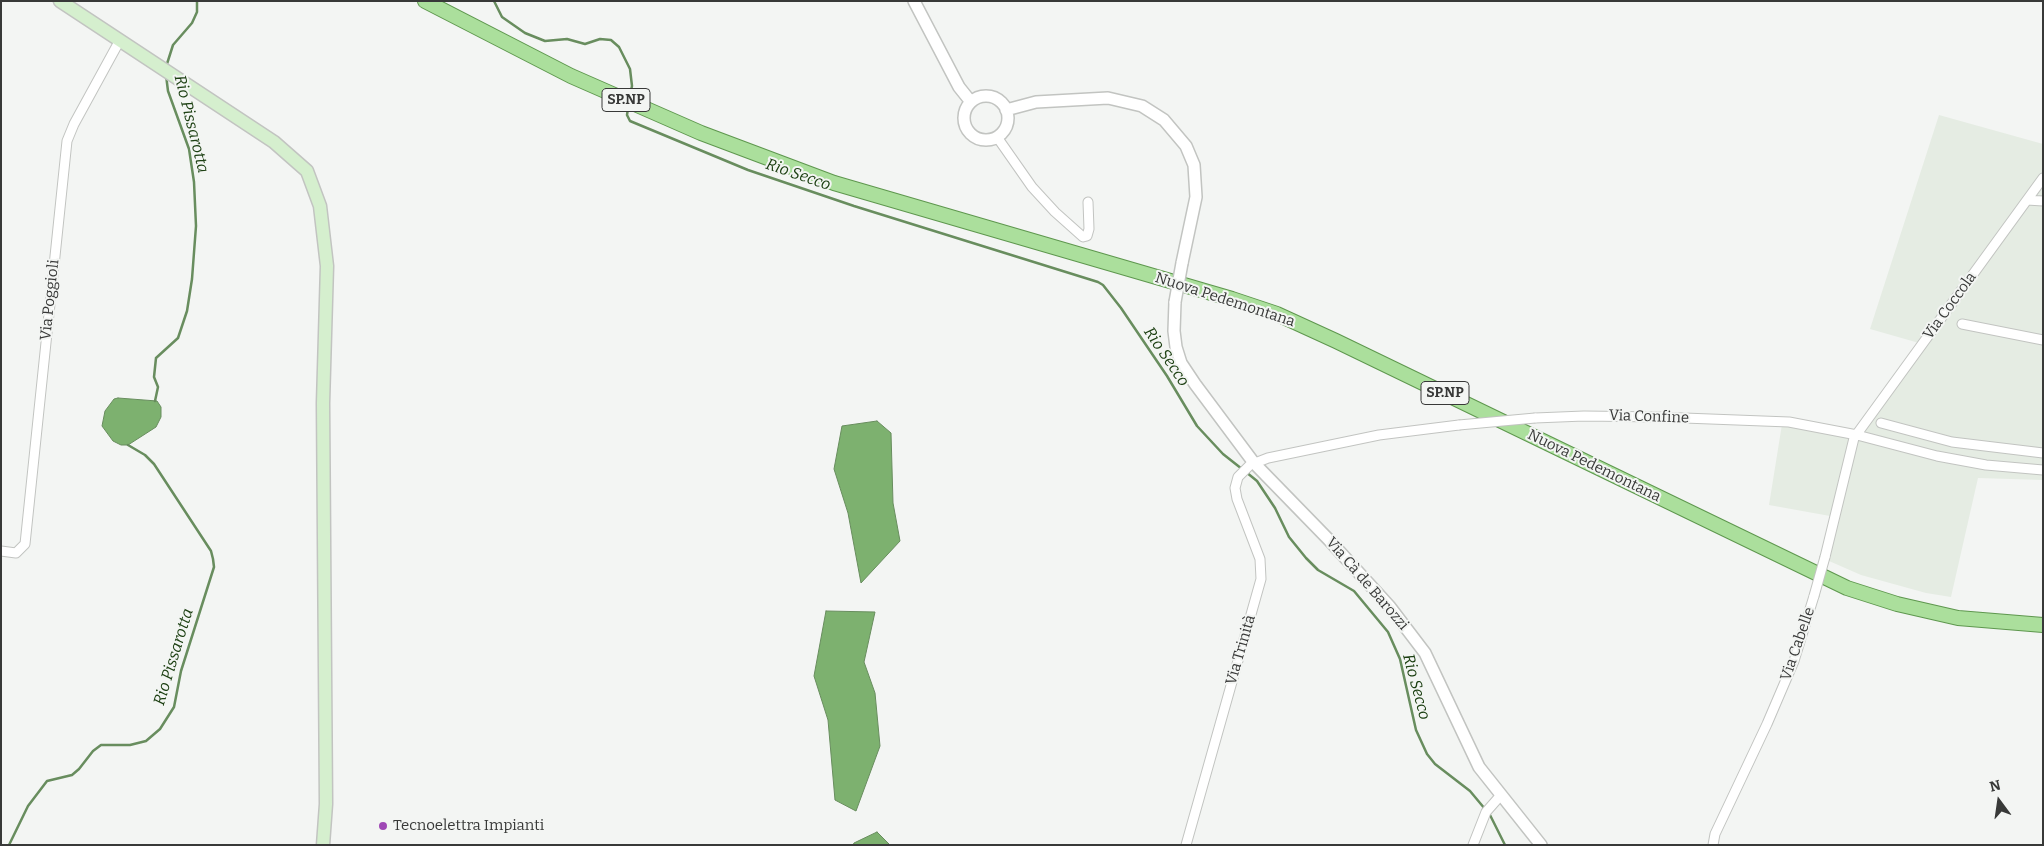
<!DOCTYPE html>
<html>
<head>
<meta charset="utf-8">
<style>
	body { margin:0 }
	#map { position:relative; width:2044px; height:846px; overflow:hidden; background:#f3f5f3; font-family:Bitter,serif }
	canvas { display:block }
	.frame { position:absolute; inset:0; border:2px solid #383938; pointer-events:none }
	.north { position:absolute; left:1974px; top:776px; width:50px; height:50px; -webkit-text-stroke:4px #f3f5f3; paint-order:stroke; rotate:346deg; font-size:14px; font-weight:700; line-height:20px; text-align:center; color:#383938 }
	.north::after { content:''; display:block; margin:auto; width:18px; height:22px; background:#383938; clip-path:polygon(50% 0,100% 100%,50% 72%,0 100%) }
</style>
</head>
<body>
<div id="map">
<canvas width="2044" height="846"></canvas>
<div class="frame"></div>
<div class="north">N</div>
</div>
<script>
const c = document.querySelector('canvas').getContext('2d');
c.lineJoin = 'round';
function fillPath(path, color) { c.fillStyle = color; c.fill(path, 'evenodd'); }
const shape = rows => new Path2D(rows.map(r => 'M' + r).join(''));
function strokePath(path, color, width, dash) { c.strokeStyle = color; c.lineWidth = width; c.lineCap = dash ? 'butt' : 'round'; c.setLineDash(dash || []); c.stroke(path); }
function write(font, color, halo, rows, align = 'center') {
  c.font = font + ' Bitter,serif'; c.lineWidth = 4; c.setLineDash([]); c.textBaseline = 'middle'; c.strokeStyle = halo; c.fillStyle = color; for (const [text, x, y, turn = 0] of rows) {
    c.save(); c.translate(x, y); c.rotate((+turn || 0) * Math.PI / 180); c.textAlign = isNaN(turn) ? turn : align; if (halo) c.strokeText(text, 0, 0); c.fillText(text, 0, 0); c.restore();
  }
}
fillPath(shape([
	[1939,115,2043,144,2043,480,1978,478,1951,597,1926,593,1861,575,1820,557,1830,516,1769,505,1783,418,1859,436,1919,343,1870,329]
]), '#e5ece3');
const water = shape([
	[118,398,157,401,161,407,161,417,156,427,128,445,121,445,113,441,102,426,105,411,114,399,118,398],
	[877,421,891,433,893,503,900,541,861,583,848,513,834,469,842,426,877,421],
	[826,611,875,612,864,662,875,693,880,746,856,811,835,800,828,720,814,676,826,611],
	[877,832,890,845,853,845,854,843,877,832]
]);
fillPath(water, '#7db16f');
strokePath(water, '#688d5e', 1);
strokePath(shape([
	[494,1,502,17,525,33,545,41,567,39,585,44,600,39,611,40,619,47,630,69,632,86,630,95],
	[166,67,173,45,192,23,197,12,197,1],
	[628,108,627,115,630,121,748,170,854,206,1098,282,1103,285,1121,308,1167,376,1197,426,1223,454,1242,469],
	[155,401,158,387,154,377,156,358,178,338,187,311,192,279,196,226,194,182,189,149,168,91,166,75],
	[1246,472,1257,481,1275,508,1289,537,1306,558,1318,570,1354,591,1388,632,1400,659,1416,730,1427,754,1435,764,1470,791,1485,809],
	[1489,813,1505,845],
	[9,845,28,806,47,781,72,775,79,769,93,751,101,745,130,745,146,741,160,729,174,707,181,671,214,567,213,559,211,551,154,464,145,455,128,445]
]), '#688d5e', 2.5);
const minor = shape([
	[997,137,1032,187,1055,212,1083,237,1087,236,1089,229,1088,202],
	[2027,200,2043,201],
	[1962,324,2043,340],
	[1535,418,1584,416,1658,417,1789,422,1857,435,1937,456,1986,465,2043,470],
	[1881,423,1952,442,2043,453],
	[1,551,16,553,25,544,67,141,74,124,120,40],
	[1825,557,1854,438,2043,178],
	[1186,845,1261,579,1260,559,1237,499,1235,488,1238,477,1250,465,1268,458,1379,435,1459,425],
	[1473,845,1486,812,1501,795],
	[1713,845,1715,834,1767,724,1794,661,1814,596]
]);
const tertiary = shape([
	[914,1,959,87,971,102],
	'964 118a22 22 0 1 1 44 0a22 22 0 1 1-44 0Z',
	[1006,110,1036,102,1108,98,1142,106,1164,120,1186,146,1194,165,1196,197,1182,263],
	[1175,302,1174,331,1176,347,1181,363,1195,384,1254,463,1329,540,1390,607,1425,653,1479,767,1541,845]
]);
const secondary = shape([
	[60,1,274,142,307,171,320,206,327,266,323,403,326,804,323,845]
]);
const primary = shape([
	[425,1,571,76,701,133,834,183,1232,299,1277,314,1336,341,1847,588,1897,604,1958,618,2043,625]
]);
strokePath(minor, '#c2c4c1', 11);
strokePath(tertiary, '#c2c4c1', 14);
strokePath(secondary, '#c2c4c1', 15);
strokePath(primary, '#5e974e', 16);
strokePath(minor, '#fff', 9);
strokePath(tertiary, '#fff', 11);
strokePath(secondary, '#d5efce', 12);
strokePath(primary, '#abdf9c', 14);
const minorBridge = shape([
	[1459,425,1535,418],
	[1814,596,1825,557]
]);
const tertiaryBridge = shape([
	[1175,302,1182,263]
]);
strokePath(minorBridge, '#c2c4c1', 11, []);
strokePath(tertiaryBridge, '#c2c4c1', 14, []);
strokePath(minorBridge, '#fff', 9);
strokePath(tertiaryBridge, '#fff', 11);
for (const [x, y, r, color] of [
	[383,826,5,"#9f48b5"]
]) { const dot = new Path2D(); dot.arc(x, y, r, 0, 2 * Math.PI); c.fillStyle = color; c.fill(dot); strokePath(dot, '#f3f5f3', 2); }
for (const [x, y, w] of [
	[626,100,48],
	[1445,393,48]
]) { const box = new Path2D(); box.roundRect(x - w / 2, y - 11.5, w, 23, 4); c.fillStyle = '#f3f5f3'; c.fill(box); strokePath(box, '#383938', 1); }
write('bold 14px', '#383938', null, [
	["SP.NP",626,100],
	["SP.NP",1445,393]
]);
write('15px', '#383938', '#f3f5f3', [
	["Via Poggioli",50,300,-84],
	["Nuova Pedemontana",1225,300,18],
	["Via Coccola",1950,306,-54],
	["Via Confine",1649,417,2],
	["Nuova Pedemontana",1594,466,26],
	["Via Cà de Barozzi",1367,584,49],
	["Via Cabelle",1798,644,-71],
	["Via Trinità",1241,650,-74]
]);
write('15px', '#383938', '#f3f5f3', [
	["Tecnoelettra Impianti",393,826]
], 'left');
write('italic 16px', '#1d4013', '#f3f5f3', [
	["Rio Pissarotta",191,124,76],
	["Rio Secco",798,175,19],
	["Rio Secco",1166,357,56],
	["Rio Pissarotta",174,657,-73],
	["Rio Secco",1416,687,75]
]);
</script>
</body>
</html>
